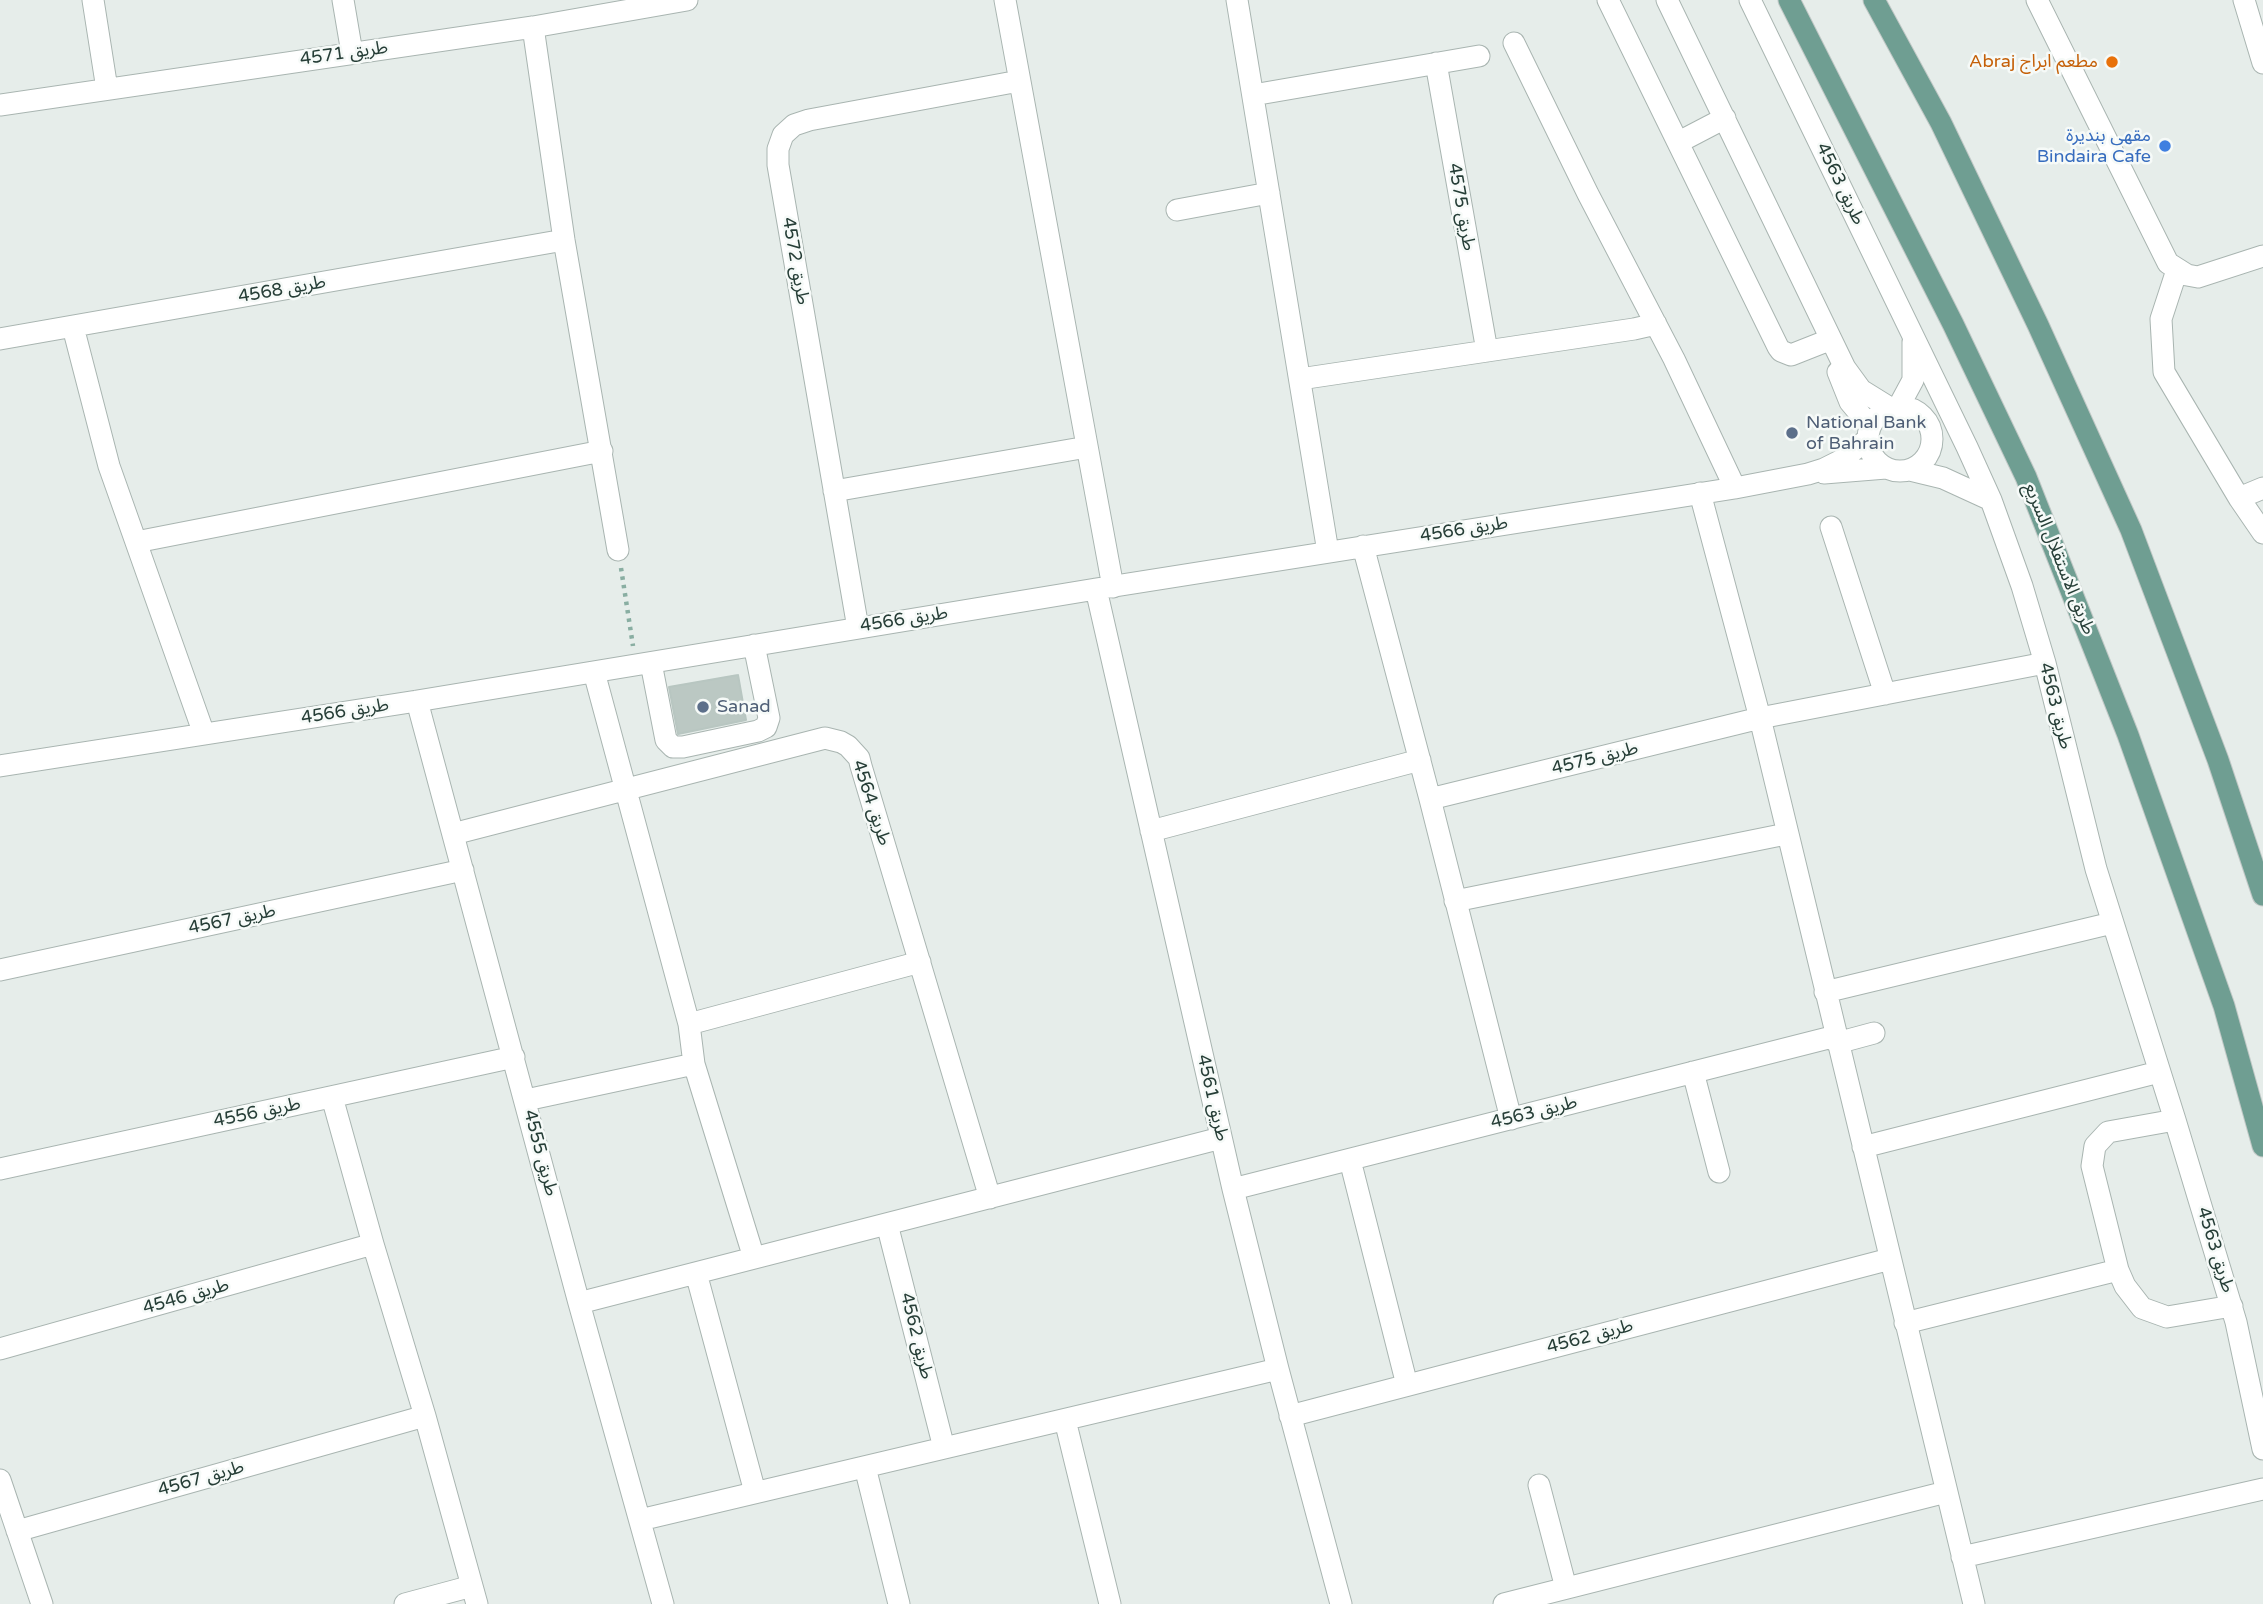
<!DOCTYPE html>
<html>
<head>
<meta charset="utf-8">
<style>
	body { margin:0 }
	canvas { display:block; background:#e6edea }
</style>
</head>
<body>
<canvas width="2263" height="1604"></canvas>
<script>
const c = document.querySelector('canvas').getContext('2d');
c.lineJoin = 'round';
function fillPath(path, color) { c.fillStyle = color; c.fill(path, 'evenodd'); }
const shape = rows => new Path2D(rows.map(r => 'M' + r).join(''));
function strokePath(path, color, width, dash) { c.strokeStyle = color; c.lineWidth = width; c.lineCap = dash ? 'butt' : 'round'; c.setLineDash(dash || []); c.stroke(path); }
function write(font, color, halo, rows, align = 'center') {
  c.font = font + ' "Varela Round","Noto Sans Arabic",sans-serif'; c.lineWidth = 5; c.setLineDash([]); c.textBaseline = 'middle'; c.strokeStyle = halo; c.fillStyle = color; for (const [text, x, y, turn = 0] of rows) {
    c.save(); c.translate(x, y); c.rotate((+turn || 0) * Math.PI / 180); c.textAlign = isNaN(turn) ? turn : align; if (halo) c.strokeText(text, 0, 0); c.fillText(text, 0, 0); c.restore();
  }
}
const building = shape([
	[738,675,746,720,678,734,669,687,738,675]
]);
fillPath(building, '#bbc8c3');
strokePath(building, '#b8c6c1', 2);
const minor = shape([
	[93,0,107,89],
	[343,0,352,53],
	[1005,0,1113,587],
	[1237,0,1328,552],
	[1608,0,1778,347,1781,351,1791,355,1829,340],
	[1667,0,1845,368,1861,390,1890,408],
	[1750,0,1967,447,1991,500,2022,586,2045,663,2096,869,2175,1120,2236,1322,2263,1449],
	[2037,0,2168,263,2187,275,2198,277,2263,256],
	[2244,0,2263,63],
	[533,27,564,240,618,550],
	[1514,43,1588,194,1674,359,1735,488],
	[1436,63,1487,351],
	[1253,95,1479,56],
	[0,105,533,27,687,0],
	[1679,142,1725,118],
	[1177,210,1269,193],
	[2177,270,2161,319,2164,372,2239,498,2263,533],
	[73,327,109,466,204,734],
	[0,339,564,240],
	[1838,372,1850,402,1870,426],
	[1300,379,1634,329,1656,324],
	[1899,406,1913,380,1913,342],
	'1868 439a32 32 0 1 1 64 0a32 32 0 1 1-64 0Z',
	[1910,470,1943,478,1991,500],
	[1824,473,1886,468],
	[834,491,1087,447],
	[1700,493,1760,718,1974,1604],
	[2239,498,2263,488],
	[1831,527,1885,694],
	[136,542,602,451],
	[1363,546,1430,799,1511,1119],
	[1096,589,1233,1189,1278,1369,1341,1604],
	[858,628,778,165,778,149,783,135,794,125,809,120,1019,81],
	[651,663,666,740,673,747,683,747,758,731,766,727,769,718,754,645],
	[594,672,689,1024,694,1064,754,1258],
	[417,701,579,1303,663,1604],
	[0,766,417,701,1096,589,1735,488,1808,474,1824,469,1840,461,1868,439],
	[1430,799,1760,718,2045,663],
	[1151,831,1420,760],
	[453,834,825,738,841,742,848,746,859,758,861,766,990,1198],
	[1455,901,1786,834],
	[0,970,463,870],
	[1825,992,2112,923],
	[689,1024,920,962],
	[1837,1043,1874,1033],
	[1693,1072,1719,1172],
	[332,1097,373,1244,425,1416,477,1604],
	[526,1100,694,1064],
	[2175,1120,2108,1132,2095,1146,2092,1166,2118,1270,2125,1286,2142,1308,2167,1317,2232,1306],
	[1863,1147,2159,1072],
	[1350,1160,1407,1385],
	[0,1169,514,1057],
	[1233,1189,1836,1036],
	[887,1224,944,1448],
	[696,1273,755,1492],
	[579,1303,1221,1138],
	[1905,1323,2118,1270],
	[0,1349,373,1244],
	[1290,1416,1890,1259],
	[1065,1420,1110,1604],
	[865,1467,899,1604],
	[0,1480,42,1604],
	[1539,1485,1566,1588],
	[640,1520,1278,1369],
	[17,1531,425,1416],
	[1962,1557,2263,1489],
	[405,1604,472,1586],
	[1504,1604,1946,1492]
]);
const major = shape([
	[1789,0,1953,324,2026,477,2128,735,2224,1006,2263,1146],
	[1874,0,1941,123,2038,325,2131,530,2218,760,2263,895]
]);
strokePath(minor, '#a9b5b1', 23);
strokePath(major, '#c2c9c7', 23);
strokePath(shape([
	[621,568,633,646]
]), '#89aea2', 4.5, [3.5, 5]);
strokePath(minor, '#fff', 21);
strokePath(major, '#6f9e92', 21);
for (const [x, y, r, color] of [
	[2112,62,7,"#e8710a"],
	[2165,146,7,"#3f7fe0"],
	[1792,433,7,"#5c6f8a"],
	[703,707,7,"#5c6f8a"]
]) { const dot = new Path2D(); dot.arc(x, y, r, 0, 2 * Math.PI); c.fillStyle = color; c.fill(dot); strokePath(dot, '#f6faf8', 2.5); }
write('18px', '#263e37', '#f6faf8', [
	["طريق 4571",344,54,-8],
	["طريق 4563",1840,184,64],
	["طريق 4575",1461,207,80],
	["طريق 4572",795,261,80],
	["طريق 4568",282,290,-10],
	["طريق 4566",1464,530,-9],
	["طريق الاستقلال السريع",2059,559,68],
	["طريق 4566",904,620,-9],
	["طريق 4563",2055,706,76],
	["طريق 4566",345,712,-9],
	["طريق 4575",1595,759,-14],
	["طريق 4564",871,803,72],
	["طريق 4567",232,920,-12],
	["طريق 4561",1212,1098,77],
	["طريق 4556",257,1113,-12],
	["طريق 4563",1534,1113,-14],
	["طريق 4555",540,1153,75],
	["طريق 4563",2215,1250,73],
	["طريق 4546",186,1297,-16],
	["طريق 4562",916,1336,76],
	["طريق 4562",1590,1337,-15],
	["طريق 4567",201,1479,-16]
]);
write('18px', '#c56008', '#f6faf8', [
	["Abraj مطعم ابراج",2098,62]
], 'right');
write('18px', '#366cbe', '#f6faf8', [
	["مقهى بنديرة",2151,136],
	["Bindaira Cafe",2151,157]
], 'right');
write('18px', '#4e5e75', '#f6faf8', [
	["National Bank",1806,423],
	["of Bahrain",1806,444],
	["Sanad",717,707]
], 'left');
</script>
</body>
</html>
